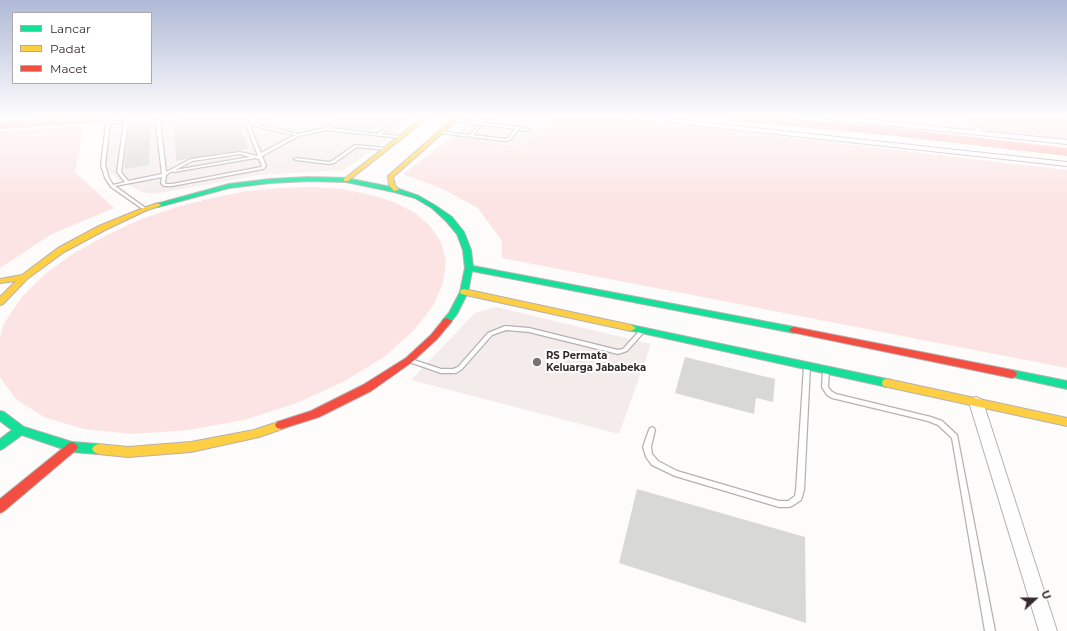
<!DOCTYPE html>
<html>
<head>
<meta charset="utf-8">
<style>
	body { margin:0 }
	#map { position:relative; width:1067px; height:631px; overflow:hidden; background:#fefbfb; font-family:Montserrat,sans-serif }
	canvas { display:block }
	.legend { position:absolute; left:12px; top:12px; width:140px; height:72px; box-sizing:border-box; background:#fff; border:1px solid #adaaa9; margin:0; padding:5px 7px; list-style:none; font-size:12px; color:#332a29 }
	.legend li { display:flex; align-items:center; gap:8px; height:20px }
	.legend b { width:20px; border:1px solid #adaaa9 }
	.north { position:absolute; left:1015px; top:579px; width:40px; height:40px; -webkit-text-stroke:3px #fff; paint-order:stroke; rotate:69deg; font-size:11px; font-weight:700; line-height:16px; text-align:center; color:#332a29 }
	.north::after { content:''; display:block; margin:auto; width:14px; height:18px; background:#332a29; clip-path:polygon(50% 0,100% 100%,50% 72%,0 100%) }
</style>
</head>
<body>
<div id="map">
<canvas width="1067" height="631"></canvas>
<ul class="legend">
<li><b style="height:5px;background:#16e098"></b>Lancar</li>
<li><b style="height:5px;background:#ffcf43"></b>Padat</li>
<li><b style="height:5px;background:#f24e42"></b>Macet</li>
</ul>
<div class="north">U</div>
</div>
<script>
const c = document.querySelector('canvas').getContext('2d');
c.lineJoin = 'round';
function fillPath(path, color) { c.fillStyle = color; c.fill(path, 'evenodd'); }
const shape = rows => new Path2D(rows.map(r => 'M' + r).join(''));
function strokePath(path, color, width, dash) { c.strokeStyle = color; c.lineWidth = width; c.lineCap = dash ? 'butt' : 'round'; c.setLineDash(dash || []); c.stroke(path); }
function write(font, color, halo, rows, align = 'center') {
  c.font = font + ' Montserrat,sans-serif'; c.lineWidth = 4; c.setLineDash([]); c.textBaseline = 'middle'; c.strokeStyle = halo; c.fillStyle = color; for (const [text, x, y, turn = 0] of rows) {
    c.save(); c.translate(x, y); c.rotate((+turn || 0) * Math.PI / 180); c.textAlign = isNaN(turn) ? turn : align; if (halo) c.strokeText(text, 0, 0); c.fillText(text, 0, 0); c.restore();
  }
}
fillPath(shape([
	[145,117,418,117,344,170,259,175,154,194,142,192,118,179,105,168,112,122],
	[476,117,555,117,523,147,452,137],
	[840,117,973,117,985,132],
	[496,307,651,344,619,434,411,380,475,313]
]), '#f4eceb');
fillPath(shape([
	[555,117,615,117,1067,170,1067,368,502,258,502,241,478,208,443,189,403,174,452,137,523,147],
	[973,117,1067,117,1067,141,985,132],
	[84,126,75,172,114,208,50,235,0,268,0,131],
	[313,187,343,189,371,195,394,202,415,213,430,226,441,242,446,261,443,283,433,306,413,331,384,357,345,381,297,403,244,420,188,430,133,434,84,429,44,417,16,399,0,377,0,337,4,324,21,298,45,274,74,253,107,235,141,219,177,207,212,198,247,191,281,188]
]), '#fbe4e3');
fillPath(shape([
	[69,117,114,117,112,120,107,121,81,124,0,129,0,121,69,117],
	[728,117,775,117,886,127,1067,148,1067,156,886,135,734,121,729,120,728,117]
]), '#fac0bc');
fillPath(shape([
	[202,117,238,117,248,149,176,161,174,121],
	[354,117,390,117,369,131,337,127],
	[151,121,149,165,124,169,129,124],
	[685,357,775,379,773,402,756,398,754,414,675,393],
	[637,489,805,537,806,623,619,563]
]), '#d8d9d7');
const lane = shape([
	[179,117,187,117,185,118,161,121,160,123,166,172,191,159,240,152,258,156,243,117,246,117,261,153,295,135,253,126,268,117,272,117,259,125,298,134,325,128,346,117,350,117,330,128,377,134,401,117,405,117,381,134,401,136,401,138,400,138,326,130,299,136,262,156,266,166,263,169,172,186,164,186,161,183,162,177,115,186,147,209,146,210,144,210,111,187,105,178,101,165,106,124,110,122,126,120,128,121,121,172,128,181,162,174,156,123,159,119,179,117],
	[124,122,117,172,125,182,113,185,109,178,105,165,110,124,124,122],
	[240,154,250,157,175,170,192,161,240,154],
	[255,158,259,159,262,166,261,167,172,184,166,184,165,183,166,175,172,171,174,172,255,158],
	[486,117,490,117,483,123,518,127,531,130,529,131,518,130,510,140,505,141,440,133,438,132,440,131,469,135,478,126,480,127,473,135,505,139,508,138,515,129,454,121,452,120,454,119,480,122,486,117],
	[970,117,973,117,982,133,981,134,978,133,970,117],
	[355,145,386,148,388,149,386,150,357,147,334,163,329,164,296,160,294,159,296,158,329,162,332,161,355,145],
	[505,326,529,328,618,350,623,349,641,329,645,329,646,330,627,351,618,354,529,332,506,330,492,335,462,369,456,373,441,373,409,362,408,361,409,360,411,359,441,369,453,369,458,367,488,333,505,326],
	[807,364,809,365,810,366,804,490,801,500,792,506,789,507,779,507,675,476,652,465,646,457,643,447,649,430,650,428,652,427,654,428,655,430,651,447,652,454,658,461,677,471,779,501,788,501,795,496,796,490,804,366,805,365,807,364],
	[826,368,828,369,829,370,828,387,831,391,836,394,931,417,942,421,957,435,995,631,985,631,952,438,938,425,928,421,832,398,827,395,822,387,823,370,824,369,826,368]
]);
const street = shape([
	[636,117,654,117,1067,162,1067,166,639,119,636,117],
	[822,117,841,117,1067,140,1067,144,825,119,822,117],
	[976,397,981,399,983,402,1057,631,1039,631,969,402,971,399,976,397]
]);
const fast = shape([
	[309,177,346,178,396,188,419,196,436,206,452,217,464,232,471,250,473,266,794,327,799,330,794,333,472,271,468,292,457,314,450,323,447,324,442,321,449,313,460,292,465,268,463,250,457,234,446,221,432,208,415,198,394,192,346,182,309,181,270,183,229,188,158,207,155,205,156,204,229,184,270,179,309,177],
	[631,325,887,379,891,380,892,383,891,386,887,387,628,330,626,328,631,325],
	[1012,370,1067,381,1067,389,1008,376,1007,374,1008,372,1012,370],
	[0,411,4,412,24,427,72,442,98,444,102,446,104,449,102,452,98,454,72,452,22,435,4,448,0,450,0,439,12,430,0,421,0,411]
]);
const slow = shape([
	[423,117,429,117,348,181,344,181,344,179,423,117],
	[455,117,461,117,393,177,395,185,399,190,394,191,389,185,388,176,455,117],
	[158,203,161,205,160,206,147,210,105,230,64,252,27,279,3,304,0,305,0,297,16,281,0,283,0,279,22,275,58,248,99,226,143,208,158,203],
	[464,289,631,325,636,328,631,331,461,294,460,292,461,290,464,289],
	[887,379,1067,418,1067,426,883,386,882,383,883,380,887,379],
	[281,421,285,422,287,425,285,428,259,437,191,452,128,457,98,454,94,452,92,449,94,446,98,444,128,447,191,442,254,430,281,421]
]);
const jam = shape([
	[447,318,452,321,437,339,412,362,371,391,319,417,281,429,277,428,275,425,277,422,311,411,363,385,406,358,431,335,444,319,447,318],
	[794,327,1012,370,1016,372,1017,374,1016,376,1012,378,791,332,789,330,791,328,794,327],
	[72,442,76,444,78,447,76,450,4,511,0,513,0,499,68,444,72,442]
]);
strokePath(lane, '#b6b1b0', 2.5);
strokePath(street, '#b6b1b0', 2);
strokePath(fast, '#b6b1b0', 2);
strokePath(slow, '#b6b1b0', 2);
strokePath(jam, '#b6b1b0', 2);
fillPath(lane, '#fffefe');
fillPath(street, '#fffefe');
fillPath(fast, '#16e098');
fillPath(slow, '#ffcf43');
fillPath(jam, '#f24e42');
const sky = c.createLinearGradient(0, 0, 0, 205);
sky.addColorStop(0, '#afb9d6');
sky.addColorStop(0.57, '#fffdfd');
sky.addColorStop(1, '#fffdfd00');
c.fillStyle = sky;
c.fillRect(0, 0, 1067, 205);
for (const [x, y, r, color] of [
	[537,362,5,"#7a7372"]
]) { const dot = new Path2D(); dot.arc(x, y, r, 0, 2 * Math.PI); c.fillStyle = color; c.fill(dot); strokePath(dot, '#fff', 1.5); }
write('bold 10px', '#332a29', '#fff', [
	["RS Permata",546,356],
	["Keluarga Jababeka",546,368]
], 'left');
</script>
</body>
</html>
